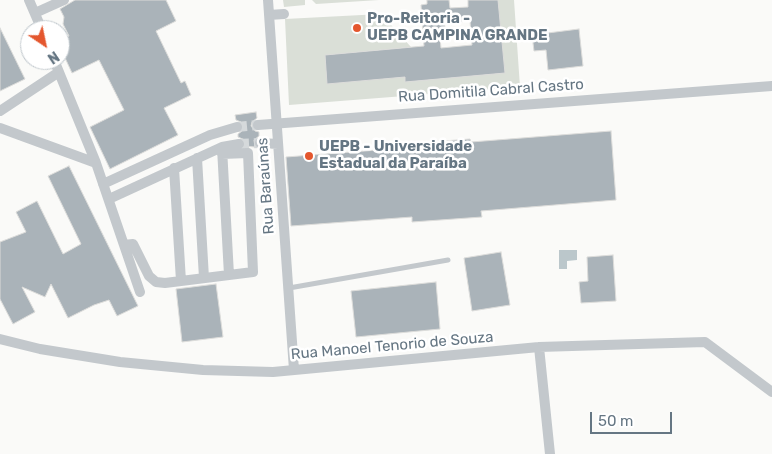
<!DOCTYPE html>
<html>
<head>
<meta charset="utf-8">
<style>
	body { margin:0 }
	#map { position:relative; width:772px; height:454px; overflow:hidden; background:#fafaf8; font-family:Rubik,sans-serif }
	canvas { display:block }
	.north { position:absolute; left:20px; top:20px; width:50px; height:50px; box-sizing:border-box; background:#fff; border:1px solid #c1c8cd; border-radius:50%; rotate:146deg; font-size:14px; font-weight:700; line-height:20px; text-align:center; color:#657683 }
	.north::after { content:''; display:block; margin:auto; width:18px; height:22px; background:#e4572e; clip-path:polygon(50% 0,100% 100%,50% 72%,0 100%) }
	.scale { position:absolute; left:590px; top:412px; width:82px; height:22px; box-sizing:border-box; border:2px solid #657683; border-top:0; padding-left:6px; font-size:15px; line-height:18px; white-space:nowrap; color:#657683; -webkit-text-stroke:4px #fff; paint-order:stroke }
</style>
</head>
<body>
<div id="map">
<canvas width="772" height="454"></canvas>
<div class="north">N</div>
<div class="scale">50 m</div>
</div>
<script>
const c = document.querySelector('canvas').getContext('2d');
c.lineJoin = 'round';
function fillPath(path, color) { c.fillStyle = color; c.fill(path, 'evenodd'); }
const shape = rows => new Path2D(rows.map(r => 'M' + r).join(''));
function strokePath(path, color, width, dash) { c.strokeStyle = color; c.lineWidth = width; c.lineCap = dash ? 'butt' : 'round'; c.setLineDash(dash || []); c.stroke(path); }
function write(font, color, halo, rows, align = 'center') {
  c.font = font + ' Rubik,sans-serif'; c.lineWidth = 5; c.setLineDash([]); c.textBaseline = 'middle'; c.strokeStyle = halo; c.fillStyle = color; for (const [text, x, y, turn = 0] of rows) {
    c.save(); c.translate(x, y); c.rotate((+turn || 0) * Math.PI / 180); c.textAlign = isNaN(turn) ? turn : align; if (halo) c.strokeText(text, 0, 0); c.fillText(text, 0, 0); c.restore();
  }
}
fillPath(shape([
	[283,0,305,0,305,5,284,7],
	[312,0,379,0,316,4],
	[498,0,514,0,520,87,289,105,285,19,381,14,411,47,325,55,327,83,405,77,406,82,504,73]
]), '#dadfd7');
fillPath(shape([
	[559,250,577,250,577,260,567,261,567,269,559,269]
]), '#bbc7cb');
const building = shape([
	[75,0,166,0,176,21,156,31,181,83,185,81,191,95,164,108,178,135,110,169,90,127,124,110,99,60,72,73,60,47,60,41,69,36,63,24,64,17,60,9,75,0],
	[427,0,449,0,450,8,468,7,468,0,498,0,505,73,405,82,405,77,327,84,325,55,424,46,421,5,427,4,427,0],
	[470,21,472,45,441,48,439,28,445,27,444,23,470,21],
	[0,28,25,79,0,91,0,28],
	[579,29,583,66,548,70,546,50,534,51,532,35,579,29],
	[256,112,257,118,252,122,251,126,255,131,259,132,259,136,254,140,255,147,245,146,245,140,238,137,238,134,242,131,243,125,241,122,236,120,235,115,256,112],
	[611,131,616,200,481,211,482,217,412,222,412,217,291,226,286,157,404,148,403,144,470,139,471,142,611,131],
	[69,166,138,306,117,316,109,300,94,305,68,318,51,284,45,297,22,287,35,312,13,324,0,299,0,242,26,232,16,212,37,201,63,254,81,244,48,176,69,166],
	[501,252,510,305,472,311,464,258,501,252],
	[613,255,616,301,581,303,579,282,588,281,587,257,613,255],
	[436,282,440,329,356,337,351,291,436,282],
	[216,284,223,337,182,342,176,289,216,284]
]);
fillPath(building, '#aab3b9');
strokePath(building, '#dcdcda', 1);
strokePath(shape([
	[237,127,258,125],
	[239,144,260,143]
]), '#d5d9db', 10, [10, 5]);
strokePath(shape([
	[289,288,448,260]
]), '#c3c8cc', 5);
strokePath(shape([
	[29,0,42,30],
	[268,0,294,370],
	[35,13,64,0],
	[269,15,284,14],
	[54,60,96,163,140,292],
	[0,111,59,72],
	[258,125,772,86],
	[0,128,96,163],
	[260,143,278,144],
	[222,148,229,275],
	[197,158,204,278],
	[174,168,181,281],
	[103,184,210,135,237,127],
	[109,199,222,147,239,144],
	[124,245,133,244,149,276,156,282,165,283,253,272,248,153,222,154],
	[0,339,40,349,120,362,203,370,273,372,539,347,705,342,772,392],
	[539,347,550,454]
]), '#c3c8cc', 10);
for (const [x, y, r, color] of [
	[357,28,5,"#e4572e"],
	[309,156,5,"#e4572e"]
]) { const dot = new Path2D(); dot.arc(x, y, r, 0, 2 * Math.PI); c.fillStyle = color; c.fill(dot); strokePath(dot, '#fff', 2); }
write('bold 15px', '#657683', '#fff', [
	["Pro-Reitoria -",367,19],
	["UEPB CAMPINA GRANDE",367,36],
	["UEPB - Universidade",319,147],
	["Estadual da Paraíba",319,164]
], 'left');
write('15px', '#657683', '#fff', [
	["Rua Domitila Cabral Castro",491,91,-4],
	["Rua Baraúnas",266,186,-94],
	["Rua Manoel Tenorio de Souza",392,346,-5]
]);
</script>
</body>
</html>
